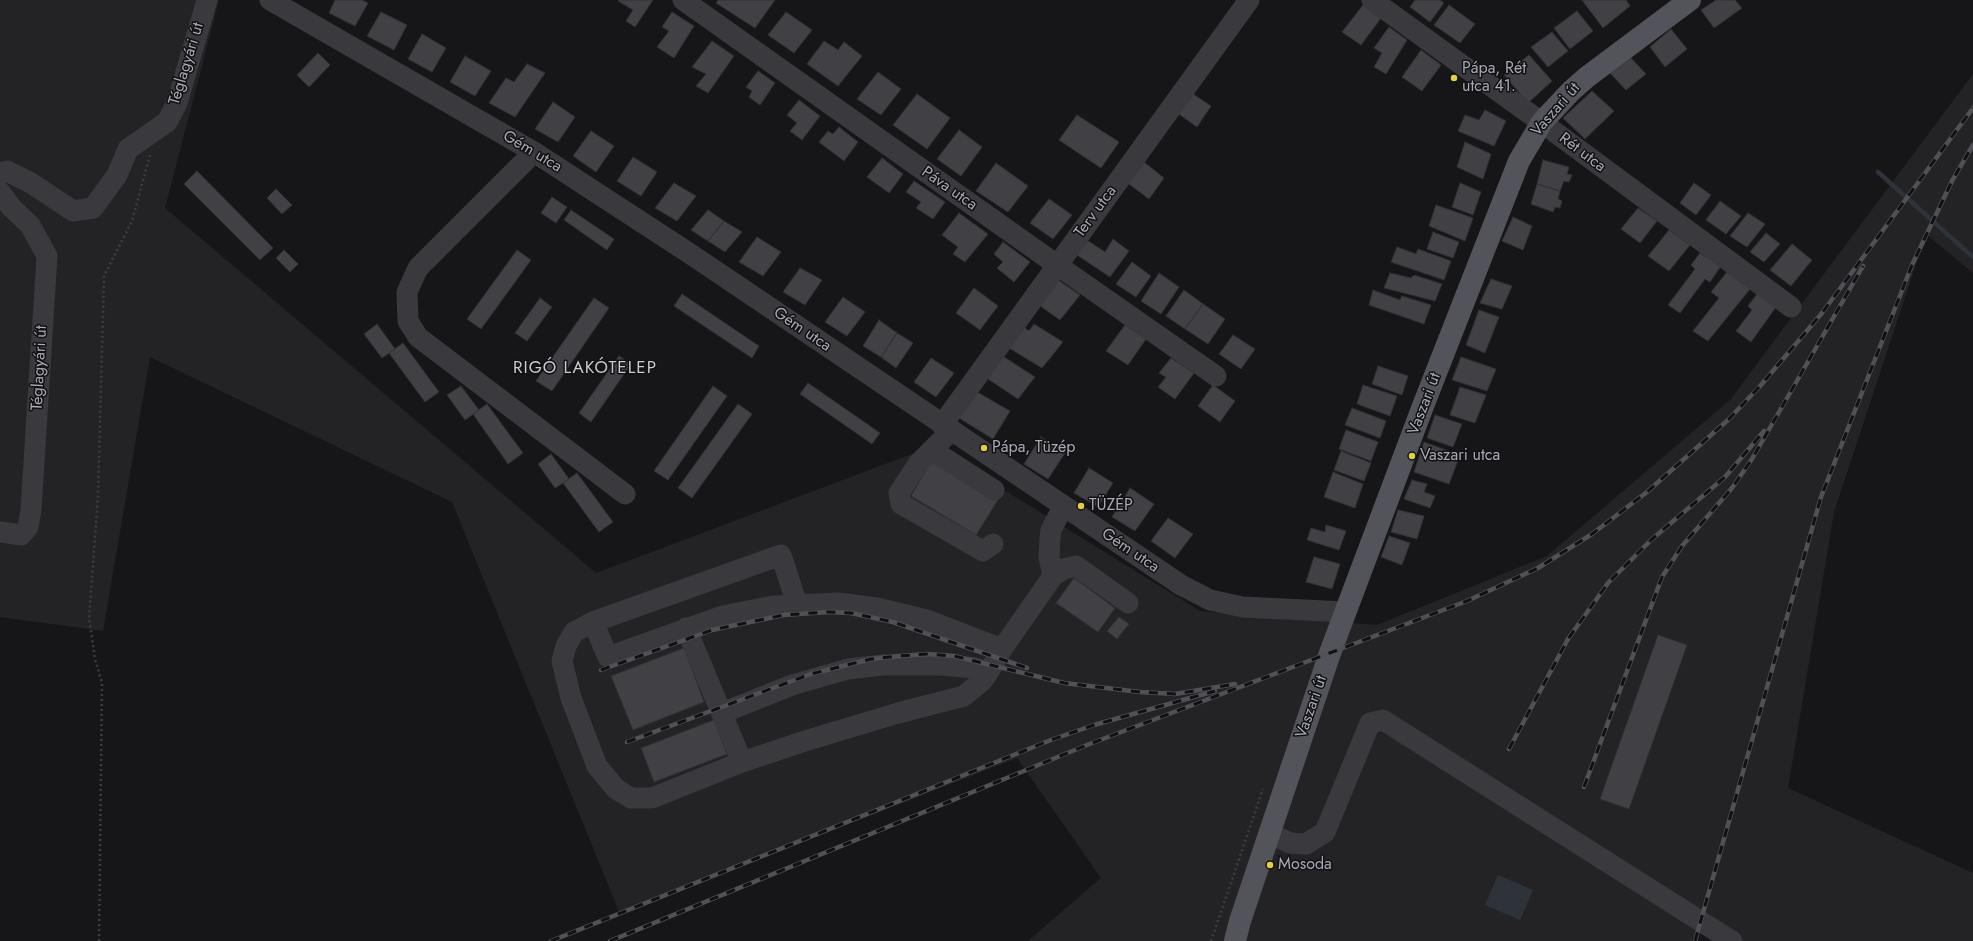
<!DOCTYPE html>
<html>
<head>
<meta charset="utf-8">
<style>
	body { margin:0 }
	canvas { display:block; background:#161618 }
</style>
</head>
<body>
<canvas width="1973" height="941"></canvas>
<script>
const c = document.querySelector('canvas').getContext('2d');
c.lineJoin = 'round';
function fillPath(path, color) { c.fillStyle = color; c.fill(path, 'evenodd'); }
const shape = rows => new Path2D(rows.map(r => 'M' + r).join(''));
function strokePath(path, color, width, dash) { c.strokeStyle = color; c.lineWidth = width; c.lineCap = dash ? 'butt' : 'round'; c.setLineDash(dash || []); c.stroke(path); }
function write(font, color, halo, rows, align = 'center') {
  c.font = font + ' Jost,sans-serif'; c.lineWidth = 3; c.setLineDash([]); c.textBaseline = 'middle'; c.strokeStyle = halo; c.fillStyle = color; for (const [text, x, y, turn = 0] of rows) {
    c.save(); c.translate(x, y); c.rotate((+turn || 0) * Math.PI / 180); c.textAlign = isNaN(turn) ? turn : align; if (halo) c.strokeText(text, 0, 0); c.fillText(text, 0, 0); c.restore();
  }
}
fillPath(shape([
	[0,0,219,0,165,208,596,573,933,446,1200,611,1377,625,1547,556,1730,400,1973,74,1973,273,1926,234,1834,512,1788,788,1973,873,1973,941,1713,941,1700,933,1698,941,1028,941,1101,878,1017,758,620,914,452,502,150,357,103,631,0,617]
]), '#232225');
fillPath(shape([
	[1498,875,1533,890,1520,920,1485,905]
]), '#2d323b');
strokePath(shape([
	[1878,172,1973,257]
]), '#2d323b', 4.5);
const building = shape([
	[335,0,362,0,368,3,355,26,329,13,335,0],
	[619,0,653,0,635,27,626,21,633,10,618,1,619,0],
	[718,0,775,0,755,28,716,3,718,0],
	[1415,0,1440,0,1444,3,1430,22,1410,7,1415,0],
	[1582,0,1626,0,1630,6,1603,28,1582,0],
	[1716,0,1735,0,1742,8,1714,28,1701,10,1716,0],
	[1363,5,1381,18,1361,45,1342,32,1363,5],
	[1449,5,1475,24,1460,43,1434,25,1449,5],
	[1577,11,1593,31,1570,49,1554,28,1577,11],
	[381,12,407,25,394,50,367,36,381,12],
	[672,12,694,26,674,58,657,47,669,31,662,27,672,12],
	[786,12,812,30,794,53,768,35,786,12],
	[1389,27,1407,40,1386,74,1374,67,1382,53,1374,48,1389,27],
	[1671,29,1687,49,1665,67,1650,47,1671,29],
	[1552,32,1568,51,1548,67,1531,47,1552,32],
	[422,34,446,48,432,72,408,59,422,34],
	[712,41,734,56,708,93,696,86,706,74,692,67,712,41],
	[824,41,838,50,844,42,862,56,838,86,807,64,824,41],
	[1421,50,1441,65,1422,91,1402,77,1421,50],
	[318,53,330,65,309,87,297,75,318,53],
	[1529,55,1552,81,1528,103,1504,75,1529,55],
	[465,56,491,71,475,96,450,82,465,56],
	[1631,58,1646,74,1626,90,1610,73,1631,58],
	[527,64,545,73,515,117,489,103,506,78,514,82,527,64],
	[758,71,775,83,760,105,749,97,752,91,746,87,758,71],
	[878,72,901,89,881,115,857,99,878,72],
	[1592,91,1614,111,1585,139,1563,118,1592,91],
	[1190,92,1211,106,1197,127,1176,112,1190,92],
	[917,94,950,118,927,149,893,125,917,94],
	[799,100,820,116,802,140,790,131,797,123,787,115,799,100],
	[553,102,575,117,558,142,535,129,553,102],
	[1485,110,1506,121,1494,146,1458,131,1465,115,1479,120,1485,110],
	[1077,115,1119,142,1101,168,1059,140,1077,115],
	[839,127,858,142,844,161,819,142,828,131,833,134,839,127],
	[959,130,982,147,961,176,937,159,959,130],
	[591,131,614,146,596,172,573,156,591,131],
	[1465,142,1491,154,1483,179,1457,167,1465,142],
	[633,157,657,172,641,196,617,181,633,157],
	[882,158,903,174,889,193,867,177,882,158],
	[1140,159,1164,178,1149,199,1125,181,1140,159],
	[1543,160,1569,167,1567,174,1572,175,1569,182,1564,181,1560,191,1537,184,1543,160],
	[996,163,1028,186,1008,212,976,191,996,163],
	[197,171,273,248,260,260,184,184,197,171],
	[914,181,945,202,933,219,916,208,921,202,906,192,914,181],
	[674,183,696,196,677,221,655,208,674,183],
	[1460,183,1481,192,1473,215,1452,207,1460,183],
	[1694,183,1711,195,1696,215,1680,203,1694,183],
	[1537,184,1560,191,1558,199,1562,201,1560,208,1555,207,1553,212,1531,204,1537,184],
	[276,189,292,205,282,214,267,198,276,189],
	[552,197,567,207,556,223,541,213,552,197],
	[1049,199,1072,215,1053,239,1030,223,1049,199],
	[1720,201,1741,216,1726,234,1706,220,1720,201],
	[1436,205,1473,218,1465,241,1429,226,1436,205],
	[1638,208,1657,221,1640,243,1621,229,1638,208],
	[571,210,614,239,607,250,564,220,571,210],
	[708,210,724,221,708,241,691,230,708,210],
	[959,213,988,234,965,262,953,254,958,247,942,235,959,213],
	[1748,213,1765,224,1747,247,1730,236,1748,213],
	[1513,217,1532,226,1523,250,1502,241,1513,217],
	[724,221,742,232,725,252,708,241,724,221],
	[1669,230,1690,245,1669,271,1648,256,1669,230],
	[1433,232,1459,242,1453,258,1427,249,1433,232],
	[1766,233,1780,244,1764,262,1750,252,1766,233],
	[757,237,781,252,763,276,739,262,757,237],
	[1085,239,1105,252,1113,239,1129,251,1110,277,1074,253,1085,239],
	[1003,242,1030,262,1014,282,997,268,1003,262,994,254,1003,242],
	[1792,244,1812,260,1791,286,1770,270,1792,244],
	[1397,247,1416,254,1418,249,1451,261,1444,280,1391,262,1397,247],
	[284,250,298,264,290,272,276,258,284,250],
	[517,250,531,260,481,329,467,319,517,250],
	[1700,253,1721,266,1710,282,1705,279,1680,313,1668,305,1695,269,1691,265,1700,253],
	[1132,262,1151,276,1136,297,1116,284,1132,262],
	[800,268,822,280,805,305,783,292,800,268],
	[1727,272,1750,289,1708,341,1693,331,1719,298,1711,292,1727,272],
	[1159,273,1179,287,1161,314,1141,301,1159,273],
	[1390,273,1411,278,1414,275,1442,284,1435,301,1384,288,1390,273],
	[1491,279,1512,286,1502,309,1480,303,1491,279],
	[1058,280,1080,295,1060,320,1039,305,1058,280],
	[974,288,998,306,980,330,956,313,974,288],
	[1184,290,1203,304,1185,329,1166,316,1184,290],
	[1373,290,1400,300,1402,296,1431,305,1424,324,1369,305,1373,290],
	[682,294,759,346,752,358,674,306,682,294],
	[1757,294,1776,307,1751,342,1736,331,1752,310,1748,306,1757,294],
	[843,297,865,312,847,336,825,322,843,297],
	[540,298,552,307,527,341,515,333,540,298],
	[594,298,609,308,552,391,536,381,594,298],
	[1203,304,1225,319,1208,344,1185,329,1203,304],
	[1479,310,1499,317,1485,353,1466,345,1479,310],
	[879,320,897,333,881,357,863,346,879,320],
	[377,324,395,349,382,358,364,334,377,324],
	[1034,324,1063,342,1042,368,1009,348,1024,327,1029,331,1034,324],
	[1125,325,1146,339,1128,365,1106,351,1125,325],
	[897,333,913,343,896,368,881,357,897,333],
	[1233,335,1255,349,1241,369,1219,354,1233,335],
	[403,343,439,392,425,402,389,353,403,343],
	[1001,355,1035,377,1018,399,985,377,1001,355],
	[619,356,631,364,591,422,579,413,619,356],
	[1461,357,1496,369,1487,391,1452,380,1461,357],
	[931,358,954,373,936,397,914,382,931,358],
	[1171,358,1194,373,1175,399,1158,387,1166,377,1159,373,1171,358],
	[1378,366,1408,376,1402,395,1372,384,1378,366],
	[808,383,880,433,872,444,800,394,808,383],
	[1213,385,1235,401,1220,422,1198,406,1213,385],
	[1363,385,1397,396,1390,416,1357,404,1363,385],
	[461,386,479,410,465,420,447,395,461,386],
	[713,386,727,396,668,480,654,471,713,386],
	[1460,387,1486,395,1475,423,1450,415,1460,387],
	[977,392,1010,411,993,439,959,418,977,392],
	[487,404,523,453,508,464,473,414,487,404],
	[738,404,752,414,692,498,678,488,738,404],
	[1352,408,1386,421,1380,438,1345,425,1352,408],
	[1435,415,1462,424,1453,447,1427,438,1435,415],
	[1346,430,1378,442,1371,461,1339,449,1346,430],
	[1041,437,1065,453,1048,479,1024,464,1041,437],
	[1424,442,1460,455,1449,484,1414,472,1424,442],
	[1341,451,1371,463,1364,481,1334,470,1341,451],
	[551,454,569,479,555,488,538,464,551,454],
	[932,460,998,500,976,535,911,496,932,460],
	[1089,468,1113,483,1098,507,1074,493,1089,468],
	[1333,472,1363,484,1355,508,1324,497,1333,472],
	[577,473,613,522,599,532,563,483,577,473],
	[1412,480,1427,484,1424,492,1435,496,1430,508,1404,499,1412,480],
	[1130,488,1154,504,1135,531,1112,517,1130,488],
	[1398,510,1424,516,1417,539,1391,532,1398,510],
	[1168,518,1193,534,1175,558,1151,541,1168,518],
	[1326,525,1346,531,1339,550,1307,540,1311,528,1325,532,1326,525],
	[1389,536,1410,543,1402,565,1381,557,1389,536],
	[1314,557,1340,564,1332,589,1306,582,1314,557],
	[1074,578,1115,608,1098,632,1056,603,1074,578],
	[1119,617,1129,624,1117,639,1107,631,1119,617],
	[1658,635,1687,645,1629,809,1600,799,1658,635],
	[684,648,704,702,633,730,611,676,684,648],
	[714,720,727,754,654,782,641,748,714,720]
]);
fillPath(building, '#414045');
strokePath(building, '#313034', 1);
strokePath(shape([
	[99,941,102,683,95,659,89,618,98,496,104,276,132,221,150,155],
	[1211,941,1263,789]
]), '#3d3e43', 2.5, [2, 3]);
strokePath(shape([
	[270,0,534,152,692,255,1181,585,1210,600,1243,607,1346,612],
	[683,0,1057,265,1216,376],
	[1372,0,1548,127,1791,307],
	[534,152,418,268,407,292,408,321,418,337,625,494],
	[0,173,7,171,31,183,73,211,93,208,117,175,128,149,167,122,177,103,207,0],
	[0,192,11,207,30,225,47,256,31,510,28,527,21,535,0,532],
	[942,425,1249,0],
	[951,431,918,464,899,493,901,504,983,551,993,544],
	[932,450,994,490],
	[1053,576,1064,569,1076,566,1128,603],
	[797,604,781,555,593,622,574,632,566,646,562,661,571,698,597,766,616,789,631,798,652,798,742,762,805,741,898,713,964,696,983,680,988,673,1002,649,1053,576,1049,557,1050,538,1051,530,1063,507],
	[593,622,608,657,723,616,773,606,838,603,877,608,927,620,1002,649],
	[686,628,742,762],
	[722,713,792,685,848,669,883,665,941,665,975,668,988,673],
	[1269,833,1290,843,1306,844,1325,832,1370,723,1383,720,1732,941]
]), '#39393e', 21);
strokePath(shape([
	[1235,941,1240,921,1330,653,1423,406,1519,161,1542,122,1571,91,1587,77,1690,0]
]), '#53545b', 22);
const rail = shape([
	[601,670,712,630,784,615,828,612,851,613,893,622,1027,668],
	[627,742,811,674,871,659,899,656,927,654,954,656,1064,683,1140,692,1175,694,1235,684],
	[1509,749,1568,639,1608,583,1651,540,1725,477,1764,431],
	[1584,787,1662,577,1682,546,1732,488,1752,459,1863,266],
	[551,941,1051,740,1094,725,1215,691],
	[610,941,1087,745,1467,601,1538,568,1592,534,1647,492,1729,419,1761,385,1822,313,1973,108],
	[1695,941,1821,497,1912,265,1952,181,1973,145]
]);
strokePath(rail, '#505157', 4.5);
strokePath(rail, '#111113', 3, [9]);
for (const [x, y, r, color] of [
	[1454,78,4,"#e4cf41"],
	[984,448,4,"#e4cf41"],
	[1412,456,4,"#e4cf41"],
	[1081,506,4,"#e4cf41"],
	[1270,865,4,"#e4cf41"]
]) { const dot = new Path2D(); dot.arc(x, y, r, 0, 2 * Math.PI); c.fillStyle = color; c.fill(dot); strokePath(dot, '#111113', 1.5); }
write('16px', '#a9aab7', '#111113', [
	["Téglagyári út",187,64,-73],
	["Vaszari út",1556,110,-49],
	["Gém utca",532,152,31],
	["Rét utca",1582,153,37],
	["Páva utca",949,189,35],
	["Terv utca",1096,212,-54],
	["Gém utca",802,330,34],
	["Téglagyári út",40,368,-87],
	["Vaszari út",1425,404,-69],
	["Gém utca",1130,551,34],
	["Vaszari út",1312,707,-71]
]);
write('16px', '#a9aab7', '#111113', [
	["Pápa, Rét",1462,69],
	["utca 41.",1462,87],
	["Pápa, Tüzép",992,448],
	["Vaszari utca",1420,456],
	["TÜZÉP",1089,506],
	["Mosoda",1278,865]
], 'left');
c.letterSpacing = '1px';
write('17px', '#cacad3', '#111113', [
	["RIGÓ LAKÓTELEP",585,369]
]);
c.letterSpacing = '0px';
</script>
</body>
</html>
